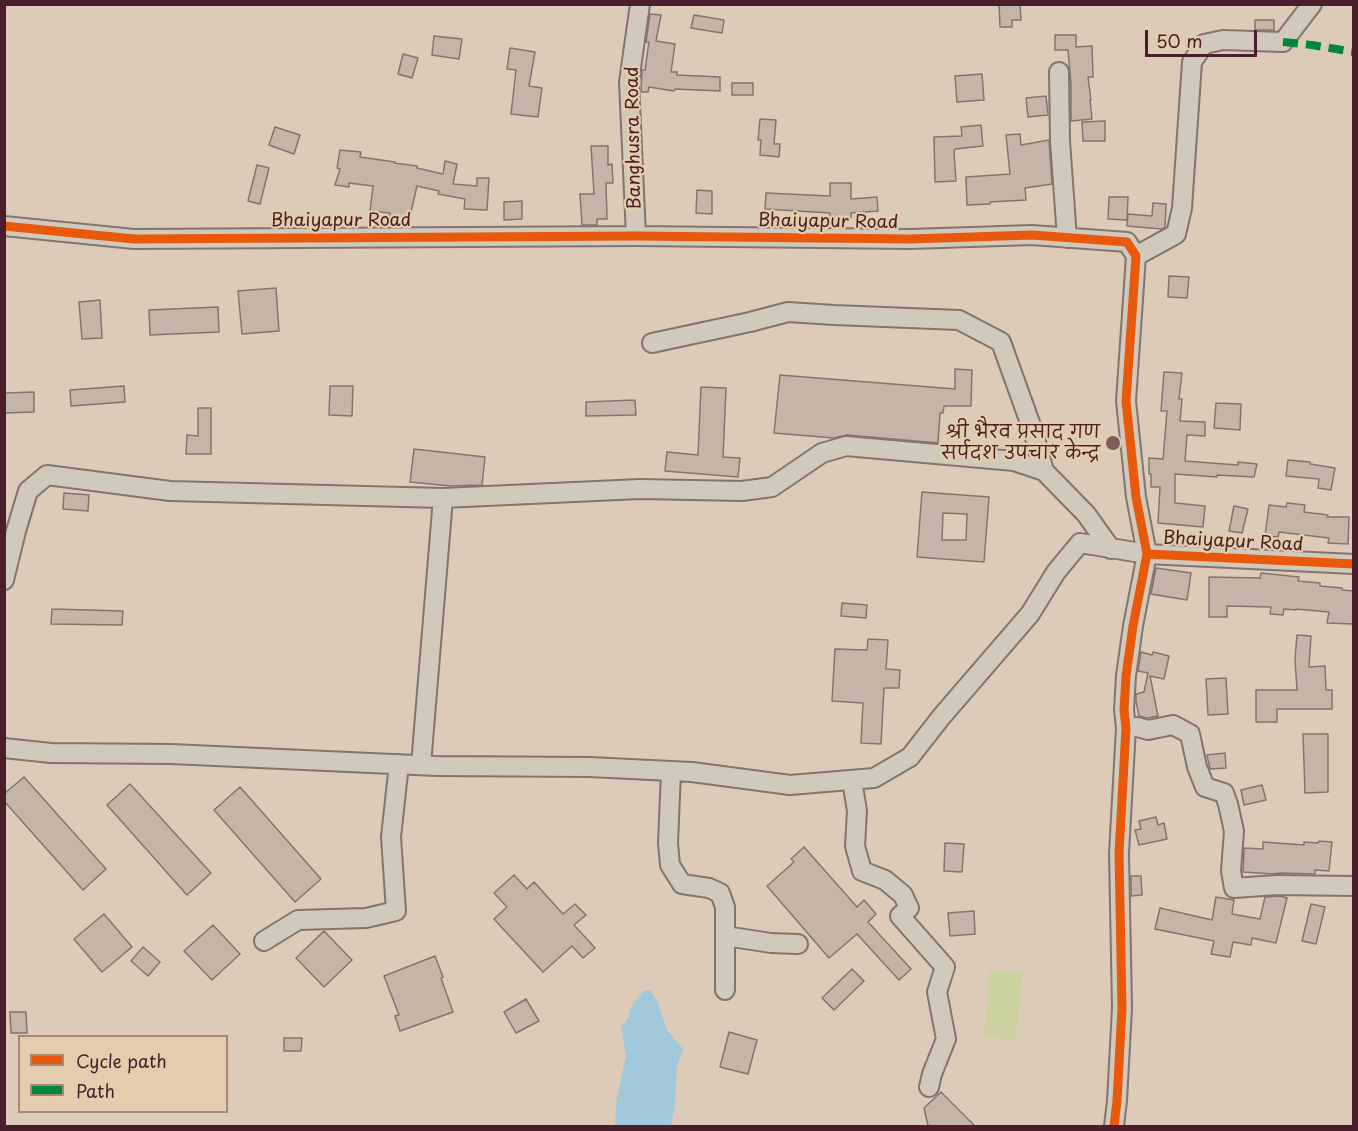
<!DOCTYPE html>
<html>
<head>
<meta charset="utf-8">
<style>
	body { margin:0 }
	#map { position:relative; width:1358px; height:1131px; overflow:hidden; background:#dbcbb8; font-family:"Playpen Sans",sans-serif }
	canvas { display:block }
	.frame { position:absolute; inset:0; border:6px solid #4a1f2b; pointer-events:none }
	.legend { position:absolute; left:18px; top:1035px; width:210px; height:78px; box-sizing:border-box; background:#e3cdac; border:2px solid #a68778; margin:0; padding:8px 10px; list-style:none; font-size:18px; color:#4a1f2b }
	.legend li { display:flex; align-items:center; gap:12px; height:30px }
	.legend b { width:30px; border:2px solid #a68778 }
	.scale { position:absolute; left:1145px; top:30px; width:112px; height:27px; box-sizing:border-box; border:3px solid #4a1f2b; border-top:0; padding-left:8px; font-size:18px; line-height:21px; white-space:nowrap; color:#4a1f2b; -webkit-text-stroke:4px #e3cdac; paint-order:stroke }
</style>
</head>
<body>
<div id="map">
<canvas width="1358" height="1131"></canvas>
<div class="frame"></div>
<ul class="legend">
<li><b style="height:8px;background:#e8590c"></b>Cycle path</li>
<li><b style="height:8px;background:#00873e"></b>Path</li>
</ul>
<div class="scale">50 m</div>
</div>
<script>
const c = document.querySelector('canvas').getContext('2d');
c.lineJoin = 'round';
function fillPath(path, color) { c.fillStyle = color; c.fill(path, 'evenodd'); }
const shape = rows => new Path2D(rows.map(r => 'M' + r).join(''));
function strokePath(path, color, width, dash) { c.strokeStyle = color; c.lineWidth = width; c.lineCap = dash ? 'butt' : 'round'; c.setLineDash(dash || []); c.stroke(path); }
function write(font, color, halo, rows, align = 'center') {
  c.font = font + ' "Playpen Sans","Playpen Sans Deva",sans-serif'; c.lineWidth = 4.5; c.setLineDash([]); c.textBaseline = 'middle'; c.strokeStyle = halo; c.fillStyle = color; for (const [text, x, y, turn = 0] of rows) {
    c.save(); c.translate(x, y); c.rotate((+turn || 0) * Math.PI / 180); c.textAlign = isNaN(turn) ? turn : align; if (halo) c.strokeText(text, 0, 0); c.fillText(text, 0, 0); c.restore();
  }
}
fillPath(shape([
	[990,970,1022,973,1016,1040,984,1037]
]), '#ccd1a0');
fillPath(shape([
	[650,990,657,1001,667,1030,683,1049,677,1065,675,1103,671,1126,615,1126,617,1098,626,1056,621,1027,629,1017,629,1011,639,996,643,991]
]), '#a2c9db');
const building = shape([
	[999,4,1020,4,1021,20,1012,20,1012,27,1000,27,999,4],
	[650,14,661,15,656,41,675,44,671,72,677,72,677,75,720,77,720,91,675,89,674,91,649,87,648,92,641,92,642,70,645,70,649,42,646,42,650,14],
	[694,15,724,20,722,33,691,28,694,15],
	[1255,20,1274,20,1274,30,1255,30,1255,20],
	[1055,35,1076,35,1076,47,1092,46,1093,77,1088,77,1091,100,1090,100,1092,119,1071,121,1071,84,1068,50,1055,50,1055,35],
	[434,36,462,39,459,59,432,55,434,36],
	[510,48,535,52,529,86,542,88,538,117,511,114,516,70,507,69,510,48],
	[403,54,418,58,412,78,398,74,403,54],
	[982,74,984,100,957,102,955,76,982,74],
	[732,83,753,83,753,95,732,95,732,83],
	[1046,96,1048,115,1028,117,1026,98,1046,96],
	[760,119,776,120,774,144,780,144,779,157,760,155,761,140,758,140,760,119],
	[1105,121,1105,141,1083,141,1082,122,1105,121],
	[981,125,983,146,955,149,954,152,956,181,935,182,934,137,962,136,961,127,981,125],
	[275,127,300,135,294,154,269,145,275,127],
	[1020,134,1021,145,1049,140,1052,184,1025,188,1026,200,990,202,990,204,967,205,966,177,1010,174,1006,135,1020,134],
	[591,146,608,146,608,165,612,164,613,183,606,183,607,219,597,219,597,225,582,225,580,194,594,194,591,146],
	[340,150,361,152,360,157,395,162,394,163,417,166,417,168,443,174,445,161,457,164,453,184,477,186,477,178,489,178,487,210,464,209,465,199,438,194,439,191,417,186,408,225,388,221,390,213,370,211,373,186,349,183,349,187,335,185,340,169,337,168,340,150],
	[257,165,269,168,260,204,248,201,257,165],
	[830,183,851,183,851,199,877,197,878,211,851,213,851,218,830,218,830,213,765,209,766,193,830,196,830,183],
	[697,190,712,191,712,214,696,213,697,190],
	[1109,197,1128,197,1127,220,1108,219,1109,197],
	[522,201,522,219,504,220,504,202,522,201],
	[1153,203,1166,204,1165,227,1162,229,1127,226,1128,214,1152,216,1153,203],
	[1169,276,1189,277,1187,298,1168,297,1169,276],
	[276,288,279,331,242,334,238,291,276,288],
	[100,300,102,338,82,339,79,302,100,300],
	[218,307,219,332,150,335,149,310,218,307],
	[955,369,972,370,971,406,944,406,943,413,940,413,938,443,847,435,834,438,774,433,780,375,955,389,955,369],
	[1164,372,1182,373,1179,399,1182,399,1180,421,1205,422,1205,436,1187,435,1185,461,1238,465,1238,462,1257,464,1254,477,1217,475,1217,477,1175,474,1175,503,1205,506,1203,527,1158,523,1160,487,1151,487,1151,474,1149,474,1149,458,1163,459,1167,411,1161,411,1164,372],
	[124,386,125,402,71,406,70,390,124,386],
	[330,386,353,386,352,416,329,415,330,386],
	[701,387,726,388,723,457,740,458,738,477,665,471,667,452,698,455,701,387],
	[34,392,34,412,4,413,4,393,34,392],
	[635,400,636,415,586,416,586,402,635,400],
	[1216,403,1241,404,1240,430,1214,428,1216,403],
	[198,408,211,408,211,454,186,454,187,435,198,436,198,408],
	[414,449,485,457,482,485,451,486,410,482,414,449],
	[1288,460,1310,462,1310,464,1335,468,1331,490,1318,488,1319,479,1286,476,1288,460],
	[922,492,989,497,984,562,917,557,922,492],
	[943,513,967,514,966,540,942,540,943,513],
	[64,493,89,495,88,511,63,509,64,493],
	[1287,503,1305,505,1304,512,1328,515,1327,517,1349,517,1348,544,1328,543,1329,538,1279,532,1278,537,1265,536,1269,505,1286,507,1287,503],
	[1234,506,1248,509,1242,533,1229,531,1234,506],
	[1156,568,1191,573,1187,600,1151,594,1156,568],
	[1261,573,1299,577,1298,581,1320,583,1320,586,1342,588,1342,590,1353,591,1353,624,1327,623,1329,612,1296,609,1296,610,1284,609,1283,615,1270,614,1271,607,1227,606,1227,617,1209,617,1209,577,1260,578,1261,573],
	[842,603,867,605,866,618,841,616,842,603],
	[52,609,123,611,122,625,51,624,52,609],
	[1297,635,1311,636,1309,667,1325,666,1326,690,1332,690,1332,709,1277,709,1277,722,1256,722,1256,690,1297,690,1295,659,1297,635],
	[868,639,888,640,886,669,900,670,899,688,884,688,881,744,861,743,863,703,832,701,835,649,867,650,868,639],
	[1141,652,1152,655,1153,652,1169,656,1164,679,1150,676,1158,716,1147,718,1139,716,1136,701,1136,694,1144,692,1148,673,1138,671,1141,652],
	[1226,678,1228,714,1208,715,1206,679,1226,678],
	[1303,734,1328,734,1328,792,1305,793,1303,734],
	[1225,753,1226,768,1210,769,1207,755,1225,753],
	[24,777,106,869,83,890,4,801,4,794,24,777],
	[130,784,211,873,187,895,107,805,130,784],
	[1262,785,1266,800,1244,805,1241,790,1262,785],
	[240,787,321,879,295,902,214,810,240,787],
	[1156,817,1158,825,1164,823,1167,839,1139,845,1135,830,1141,829,1139,821,1156,817],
	[1319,841,1332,842,1329,871,1315,870,1315,874,1280,873,1273,874,1243,872,1244,848,1263,849,1263,842,1304,845,1304,842,1318,843,1319,841],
	[945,843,964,844,962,872,944,871,945,843],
	[804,847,857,907,864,900,876,914,868,922,911,969,899,980,857,934,829,958,767,886,794,862,791,859,804,847],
	[514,875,527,889,534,882,563,914,575,904,586,915,574,925,595,948,583,958,572,946,543,972,494,919,507,907,494,893,514,875],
	[1131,876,1141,876,1142,895,1131,896,1131,876],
	[1280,896,1287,898,1276,943,1252,938,1251,945,1233,942,1230,957,1211,954,1214,941,1155,929,1160,908,1212,920,1216,897,1234,900,1232,914,1260,919,1265,897,1280,896],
	[1311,904,1325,907,1316,944,1302,941,1311,904],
	[974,911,975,934,950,936,948,913,974,911],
	[104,914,132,947,102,972,74,939,104,914],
	[213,925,240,954,212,980,184,951,213,925],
	[324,931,352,960,324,987,296,958,324,931],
	[143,947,160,962,148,976,131,961,143,947],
	[435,956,443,977,441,978,453,1012,400,1031,395,1016,399,1015,384,976,435,956],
	[852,969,864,981,834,1010,822,998,852,969],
	[526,999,539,1021,516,1033,504,1012,526,999],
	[10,1012,26,1012,27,1033,11,1033,10,1012],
	[729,1032,757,1040,748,1074,720,1067,729,1032],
	[284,1038,302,1038,301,1051,284,1051,284,1038],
	[941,1092,975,1126,928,1126,924,1108,941,1092]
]);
fillPath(building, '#c5b4a8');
strokePath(building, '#84746e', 1.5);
const minor = shape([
	[1059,72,1060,141,1067,238],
	[4,226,134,239,636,236,910,239,1032,235,1127,242,1136,256,1126,401,1136,497,1147,554,1354,564],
	[636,236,629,82,640,4],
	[1136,256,1176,234,1182,208,1192,62,1204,44,1223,40,1283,42,1312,4],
	[652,343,750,322,788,312,834,315,959,320,1001,342,1034,434,1044,471],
	[443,498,640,489,742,491,772,487,822,453,846,446,1014,461,1044,471,1086,514,1111,549],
	[4,580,16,531,28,491,47,475,170,491,443,498,421,765],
	[1126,728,1137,727,1148,730,1173,725,1190,734,1197,767,1205,787,1224,793,1228,804,1234,831,1231,871,1234,888,1277,885,1354,886],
	[4,748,51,753,171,754,437,766,590,767,671,771,692,772,790,785,874,778,910,757,942,716,1030,614,1056,572,1080,543,1147,554,1133,626,1126,676,1124,710,1126,728,1119,853,1122,1008,1117,1101,1114,1126],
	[671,771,668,843,670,865,682,884,709,888,720,893,725,907,725,990],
	[852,780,857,811,855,846,862,871,885,880,903,895,909,908,900,916,945,967,937,992,946,1039,932,1074,929,1087],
	[725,936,771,943,798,944],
	[264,941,298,920,366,918,396,911,391,837,399,764]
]);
strokePath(minor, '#84746e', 22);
strokePath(minor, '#d2c9bd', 18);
strokePath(shape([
	[1283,42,1312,45,1354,52]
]), '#00873e', 8, [15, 8]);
strokePath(shape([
	[4,226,134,239,636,236,910,239,1032,235,1127,242,1136,256,1126,401,1136,497,1147,554,1354,564],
	[1114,1126,1117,1101,1122,1008,1119,853,1126,728,1124,710,1126,676,1133,626,1147,554]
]), '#e8590c', 9);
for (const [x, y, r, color] of [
	[1113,443,8,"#7d5b5c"]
]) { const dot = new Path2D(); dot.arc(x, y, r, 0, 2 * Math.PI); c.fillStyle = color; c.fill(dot); strokePath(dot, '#e3cdac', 2); }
write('18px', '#4a1f2b', '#e3cdac', [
	["Banghusra Road",634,138,-91],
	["Bhaiyapur Road",341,221],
	["Bhaiyapur Road",828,222,1],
	["Bhaiyapur Road",1233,542,3]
]);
write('18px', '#4a1f2b', '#e3cdac', [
	["श्री भैरव प्रसाद गण",1100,433],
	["सर्पदश उपचार केन्द्र",1100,454]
], 'right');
</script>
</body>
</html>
